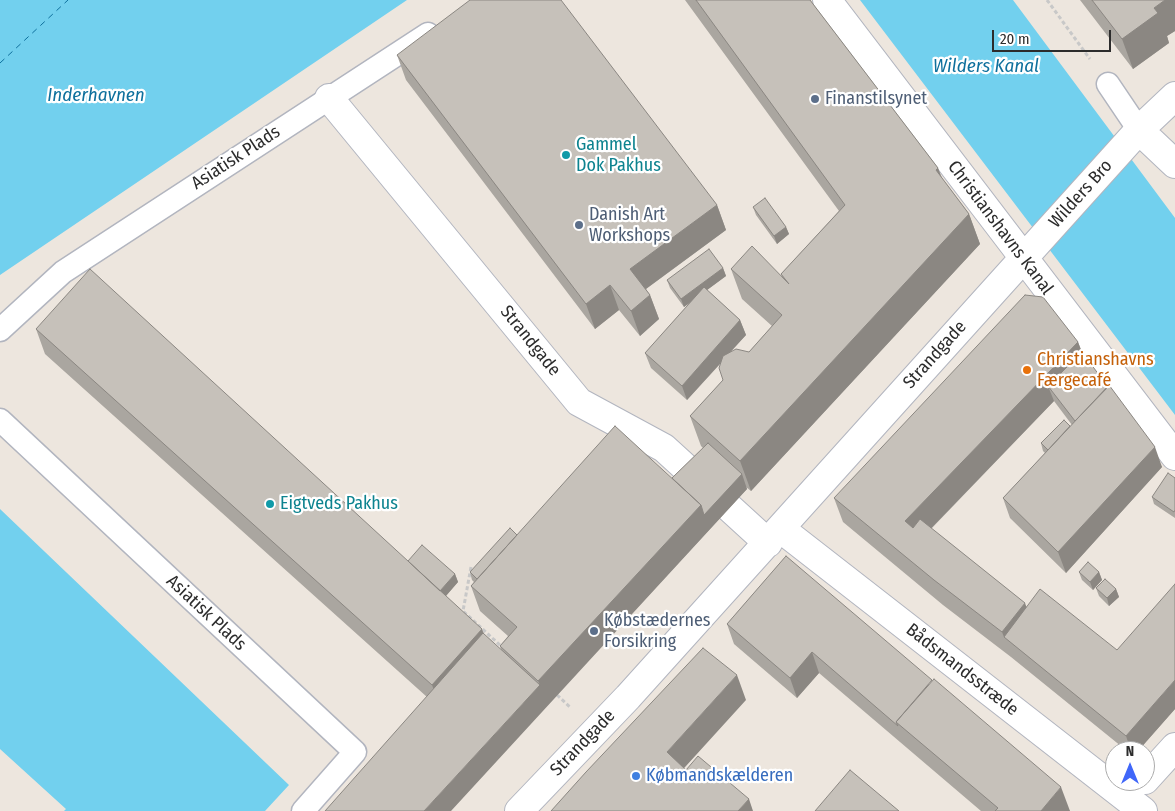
<!DOCTYPE html>
<html>
<head>
<meta charset="utf-8">
<style>
	body { margin:0 }
	#map { position:relative; width:1175px; height:811px; overflow:hidden; background:#ede6de; font-family:"Fira Sans Condensed",sans-serif }
	canvas { display:block }
	.north { position:absolute; left:1105px; top:741px; width:50px; height:50px; box-sizing:border-box; background:#fff; border:1px solid #ababab; border-radius:50%; rotate:0deg; font-size:14px; font-weight:700; line-height:20px; text-align:center; color:#2c2c2c }
	.north::after { content:''; display:block; margin:auto; width:18px; height:22px; background:#4067f9; clip-path:polygon(50% 0,100% 100%,50% 72%,0 100%) }
	.scale { position:absolute; left:992px; top:30px; width:119px; height:22px; box-sizing:border-box; border:2px solid #2c2c2c; border-top:0; padding-left:6px; font-size:15px; line-height:18px; white-space:nowrap; color:#2c2c2c; -webkit-text-stroke:4px #fff; paint-order:stroke }
</style>
</head>
<body>
<div id="map">
<canvas width="1175" height="811"></canvas>
<div class="north">N</div>
<div class="scale">20 m</div>
</div>
<script>
const c = document.querySelector('canvas').getContext('2d');
c.lineJoin = 'round';
function fillPath(path, color) { c.fillStyle = color; c.fill(path, 'evenodd'); }
const shape = rows => new Path2D(rows.map(r => 'M' + r).join(''));
function strokePath(path, color, width, dash) { c.strokeStyle = color; c.lineWidth = width; c.lineCap = dash ? 'butt' : 'round'; c.setLineDash(dash || []); c.stroke(path); }
function write(font, color, halo, rows, align = 'center') {
  c.font = font + ' "Fira Sans Condensed",sans-serif'; c.lineWidth = 4.5; c.setLineDash([]); c.textBaseline = 'middle'; c.strokeStyle = halo; c.fillStyle = color; for (const [text, x, y, turn = 0] of rows) {
    c.save(); c.translate(x, y); c.rotate((+turn || 0) * Math.PI / 180); c.textAlign = isNaN(turn) ? turn : align; if (halo) c.strokeText(text, 0, 0); c.fillText(text, 0, 0); c.restore();
  }
}
fillPath(shape([
	[0,0,407,0,0,275],
	[860,0,1013,0,1175,218,1175,415],
	[0,509,289,785,265,811,64,811,66,809,0,749]
]), '#72d0ee');
strokePath(shape([
	[0,63,68,0]
]), '#0e709d', 1, [6, 5]);
const lane = shape([
	[1108,84,1139,130],
	[0,330,63,272,428,34],
	[0,420,355,752,303,811]
]);
const street = shape([
	[827,0,1175,456],
	[329,98,579,402,664,448,768,543],
	[1139,130,1175,164],
	[781,529,1143,811],
	[1145,780,1175,747],
	[519,811,628,697,1139,130,1175,96]
]);
strokePath(lane, '#b2b5bf', 25);
strokePath(street, '#b2b5bf', 30);
strokePath(shape([
	[1047,0,1090,59],
	[471,567,463,611,502,647],
	[557,695,571,708]
]), '#c8c8c8', 3, [4, 2.5]);
strokePath(lane, '#fff', 22);
strokePath(street, '#fff', 28);
fillPath(shape([
	[685,0,810,0,938,168,942,178,969,214,980,244,751,491,746,487,747,489,547,705,427,697,45,354,36,329,408,561,455,574,458,582,446,596,483,633,501,650,500,646,508,636,480,611,471,586,474,582,472,580,470,572,517,535,672,478,703,448,701,446,690,416,723,380,721,363,687,400,651,368,645,353,691,302,684,307,670,288,667,280,723,268,726,276,707,290,740,320,746,335,729,353,749,352,772,326,742,299,731,269,782,277,781,274,839,211],
	[1080,0,1175,0,1175,31,1167,36,1169,43,1133,69],
	[397,55,717,205,726,230,646,289,650,295,659,319,640,336,619,310,595,329,406,80],
	[753,207,786,227,789,234,777,244,756,215],
	[1078,342,1082,352,1162,467,1066,573,1010,518,1003,498,1045,453,1043,451,1041,443,1072,425,1054,401,931,529,1027,607,1175,709,1138,751,1127,751,1011,657,943,605,843,522,834,498],
	[1175,478,1175,518,1154,504,1152,497],
	[786,556,1070,811,981,811,819,673,797,698,734,644,727,624],
	[1079,572,1099,572,1102,580,1093,590,1082,580],
	[1096,588,1116,589,1119,597,1109,606,1099,596]
]), '#aaa6a0');
fillPath(shape([
	[1165,0,1175,0,1175,31,1167,36,1169,43,1133,69,1122,39,1154,8],
	[938,168,949,198,936,170],
	[717,205,726,230,639,294,630,269],
	[969,214,980,244,751,491,740,461],
	[786,227,789,234,777,244,774,236],
	[723,268,726,276,684,307,681,299],
	[610,285,619,310,595,329,586,304],
	[650,295,659,319,640,336,631,311],
	[740,320,746,335,687,400,682,386],
	[1078,342,1087,366,1048,386,1054,401,914,546,905,521],
	[1155,447,1162,467,1066,573,1058,552],
	[742,474,747,489,451,811,424,811,540,685,538,681,701,505],
	[1099,572,1102,580,1093,590,1090,582],
	[455,574,458,582,438,605,435,597],
	[1116,589,1119,597,1109,606,1107,598],
	[1025,603,1034,628,1004,637,1002,632],
	[482,629,491,654,441,709,432,685],
	[812,652,819,673,797,698,790,678],
	[737,675,746,700,676,777,667,752],
	[1175,680,1175,709,1138,751,1131,751,1126,736],
	[1061,787,1070,811,1041,811],
	[749,799,753,811,738,811]
]), '#8b8782');
const building = shape([
	[470,0,561,0,717,205,630,269,650,295,631,311,610,285,586,304,397,55,470,0],
	[696,0,810,0,938,168,936,170,969,214,740,461,690,416,723,380,719,368,723,356,736,349,749,352,782,315,731,269,752,246,789,284,781,274,845,205,696,0],
	[1092,0,1165,0,1154,8,1158,13,1122,39,1092,0],
	[765,198,786,227,774,236,753,207,765,198],
	[709,249,723,268,681,299,667,280,709,249],
	[90,269,482,629,432,685,36,329,90,269],
	[704,287,740,320,682,386,645,353,704,287],
	[1025,295,1043,297,1078,342,905,521,913,528,920,519,1025,603,1002,632,934,580,834,498,1025,295],
	[1082,352,1108,387,1075,421,1048,386,1082,352],
	[1109,385,1155,447,1058,552,1003,498,1109,385],
	[1064,420,1070,426,1048,450,1041,443,1064,420],
	[615,426,701,505,538,681,500,646,517,627,471,586,615,426],
	[708,443,742,474,704,515,701,505,672,478,708,443],
	[1168,473,1175,478,1175,510,1174,512,1152,497,1168,473],
	[510,528,517,535,477,579,470,572,510,528],
	[422,545,455,574,440,591,408,561,422,545],
	[786,556,932,680,896,722,898,726,812,652,790,678,727,624,786,556],
	[1088,562,1099,572,1090,582,1079,572,1088,562],
	[1105,579,1116,589,1107,598,1096,588,1105,579],
	[1175,584,1175,680,1126,736,1004,637,1040,589,1117,650,1175,584],
	[483,633,540,685,424,811,325,811,483,633],
	[703,648,737,675,667,752,686,770,698,756,749,799,738,811,551,811,586,772,703,648],
	[934,679,1061,787,1041,811,995,811,998,808,896,722,934,679],
	[850,770,899,811,815,811,850,770]
]);
fillPath(building, '#c6c1ba');
strokePath(building, '#8b8782', 1);
for (const [x, y, r, color] of [
	[815,99,5,"#5c6f8a"],
	[566,155,5,"#0f9aa8"],
	[579,225,5,"#5c6f8a"],
	[1027,370,5,"#e8710a"],
	[270,504,5,"#0f9aa8"],
	[594,631,5,"#5c6f8a"],
	[636,776,5,"#3f7fe0"]
]) { const dot = new Path2D(); dot.arc(x, y, r, 0, 2 * Math.PI); c.fillStyle = color; c.fill(dot); strokePath(dot, '#fff', 2); }
write('18px', '#4e5e75', '#fff', [
	["Finanstilsynet",825,99],
	["Danish Art",589,215],
	["Workshops",589,236],
	["Købstædernes",604,621],
	["Forsikring",604,642]
], 'left');
write('18px', '#0d838f', '#fff', [
	["Gammel",576,145],
	["Dok Pakhus",576,166],
	["Eigtveds Pakhus",280,504]
], 'left');
write('18px', '#2c2c2c', '#fff', [
	["Asiatisk Plads",236,158,-33],
	["Wilders Bro",1081,194,-48],
	["Christianshavns Kanal",1000,228,53],
	["Strandgade",530,341,51],
	["Strandgade",935,355,-48],
	["Asiatisk Plads",206,613,43],
	["Bådsmandsstræde",962,670,38],
	["Strandgade",583,743,-46]
]);
write('18px', '#c56008', '#fff', [
	["Christianshavns",1037,360],
	["Færgecafé",1037,381]
], 'left');
write('18px', '#366cbe', '#fff', [
	["Købmandskælderen",646,776]
], 'left');
write('italic 19px', '#0e709d', '#fff', [
	["Wilders Kanal",986,67],
	["Inderhavnen",96,96]
]);
</script>
</body>
</html>
